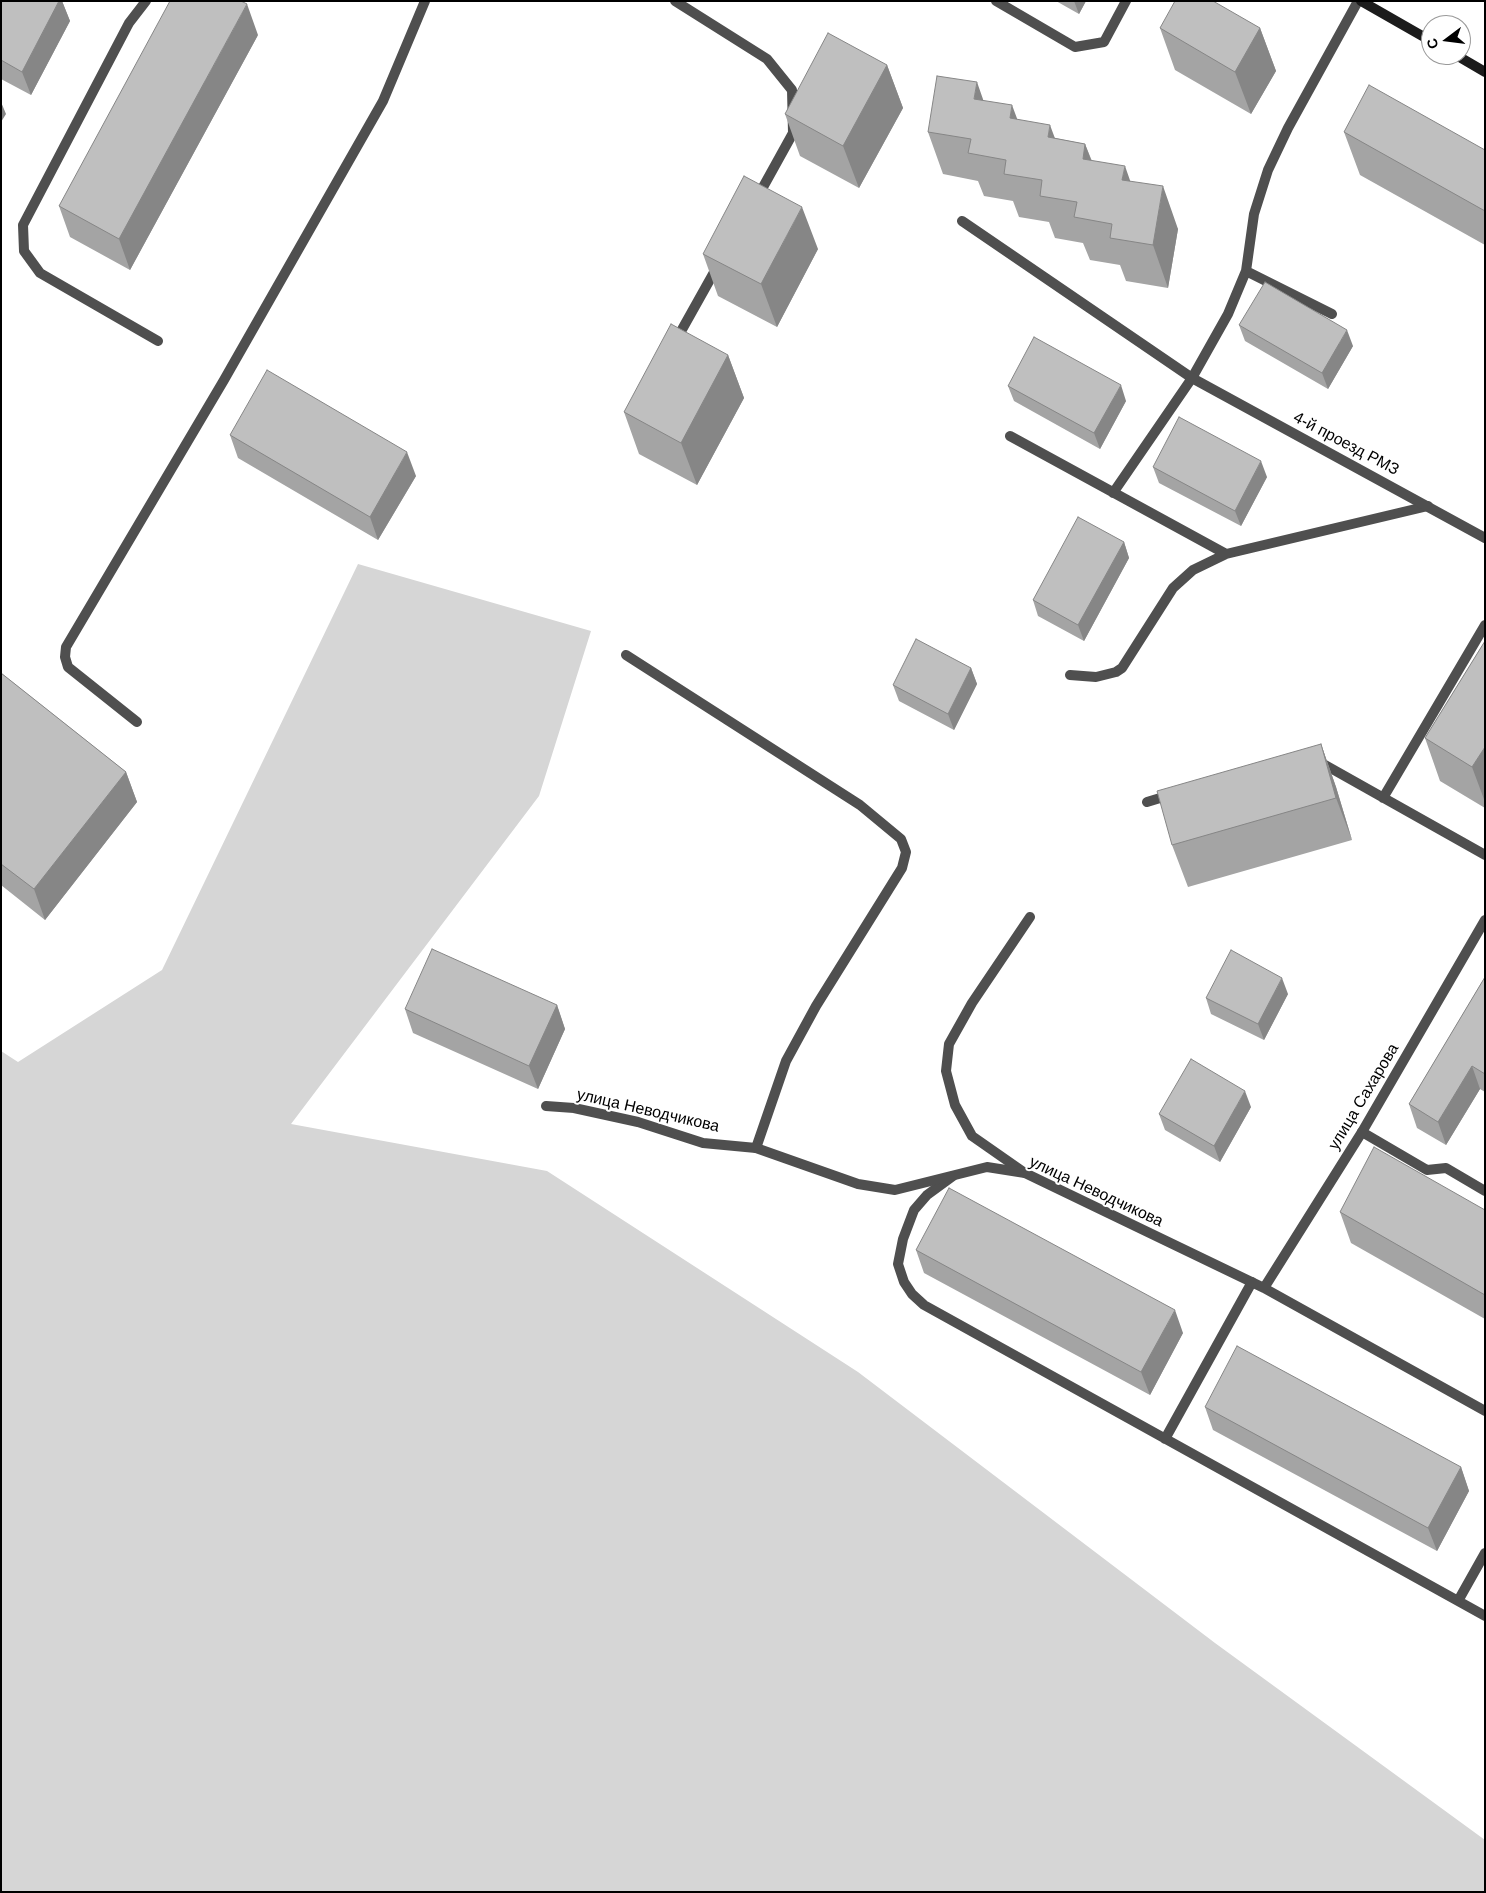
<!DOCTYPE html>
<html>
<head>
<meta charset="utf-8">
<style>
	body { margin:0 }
	#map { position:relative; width:1486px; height:1893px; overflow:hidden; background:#fff; font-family:Helvetica,sans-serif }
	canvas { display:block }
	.frame { position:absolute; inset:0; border:2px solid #000; pointer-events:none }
	.north { position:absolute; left:1421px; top:15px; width:50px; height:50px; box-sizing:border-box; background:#fff; border:1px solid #999; border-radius:50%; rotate:255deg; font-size:14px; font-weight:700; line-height:20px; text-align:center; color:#000 }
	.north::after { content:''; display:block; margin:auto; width:18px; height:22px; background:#000; clip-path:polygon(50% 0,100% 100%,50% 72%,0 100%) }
</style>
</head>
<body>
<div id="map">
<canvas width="1486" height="1893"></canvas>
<div class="frame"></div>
<div class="north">С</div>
</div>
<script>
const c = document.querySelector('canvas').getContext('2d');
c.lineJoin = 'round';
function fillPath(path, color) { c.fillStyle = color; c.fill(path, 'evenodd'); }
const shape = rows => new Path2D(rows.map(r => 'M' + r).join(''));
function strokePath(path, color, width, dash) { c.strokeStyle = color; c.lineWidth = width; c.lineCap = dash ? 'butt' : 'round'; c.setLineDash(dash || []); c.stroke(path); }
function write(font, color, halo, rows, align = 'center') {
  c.font = font + ' Helvetica,sans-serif'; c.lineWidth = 4; c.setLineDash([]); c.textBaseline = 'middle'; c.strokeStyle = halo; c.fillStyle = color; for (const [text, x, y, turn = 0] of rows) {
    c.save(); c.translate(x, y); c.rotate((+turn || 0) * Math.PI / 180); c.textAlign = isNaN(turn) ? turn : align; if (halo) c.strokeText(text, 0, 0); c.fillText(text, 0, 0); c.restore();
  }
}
fillPath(shape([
	[358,564,591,631,539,796,291,1124,547,1171,858,1372,1215,1643,1485,1840,1485,1892,1,1892,1,1051,18,1062,162,970]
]), '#d6d6d6');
strokePath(shape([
	[146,1,129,23,23,225,24,251,40,273,158,341],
	[996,1,1075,47,1104,42,1126,1],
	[962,221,1192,378],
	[1246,271,1332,314],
	[1010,436,1226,554],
	[1113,493,1192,378,1228,314,1246,271,1254,214,1268,170,1288,128,1358,1],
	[626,655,860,805,901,839,906,852,902,868,816,1006,786,1061,756,1148],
	[1070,675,1096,677,1116,672,1122,668,1173,588,1193,570,1226,554,1428,506],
	[137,722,68,667,65,657,66,647,224,380,383,101,425,1],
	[1318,761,1485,855],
	[1383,798,1485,625],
	[1147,802,1170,795],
	[1362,1132,1427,1170,1446,1168,1485,1191],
	[1025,1173,972,1136,955,1105,946,1071,949,1044,972,1003,1030,917],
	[953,1176,927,1195,914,1210,903,1239,898,1264,904,1282,912,1294,924,1305,1485,1616],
	[1165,1439,1252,1282],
	[1458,1601,1485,1553]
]), '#4f4f4f', 10);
strokePath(shape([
	[675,1,767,59,792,90,793,133,757,198],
	[675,342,717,267],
	[1192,378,1485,538],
	[546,1106,574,1108,638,1122,703,1143,756,1148,858,1184,895,1190,987,1167,1025,1173,1264,1288,1485,1411],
	[1264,1288,1362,1132,1485,920]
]), '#4f4f4f', 10);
strokePath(shape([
	[1361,1,1431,41],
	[1456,55,1485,72]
]), '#1c1c1c', 10);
fillPath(shape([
	[1,1,62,1,70,21,31,95,1,79],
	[1056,1,1086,1,1079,14],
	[1160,28,1260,28,1276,71,1251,114,1175,70],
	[258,35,130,270,70,237,59,206],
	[887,65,903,108,859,188,800,156,785,114],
	[983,100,1017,120,1055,138,1085,144,1092,161,1130,181,1178,229,1168,288,1126,281,1120,265,1090,260,1083,243,1055,238,1049,222,1019,217,1013,201,984,196,978,181,943,174,928,132],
	[1344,132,1485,150,1485,245,1360,175],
	[818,249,777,327,718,296,703,254],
	[1239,325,1353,346,1328,389,1245,341],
	[728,355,744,398,697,485,639,454,624,412],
	[1008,386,1126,401,1100,449,1014,401],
	[230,435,416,476,378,540,238,458],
	[1153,467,1267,477,1241,526,1159,483],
	[1124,542,1129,558,1084,641,1038,616,1033,600],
	[1485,641,1485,808,1440,781,1425,738],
	[971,668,977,684,954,730,899,701,893,685],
	[1,673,126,772,137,802,45,920,1,885],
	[1321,744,1336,787,1352,840,1188,887,1172,845],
	[1485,977,1485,1092,1480,1089,1446,1145,1417,1128,1409,1104],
	[1288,994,1264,1040,1211,1014,1206,998],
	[557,1005,565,1029,538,1089,413,1033,405,1009],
	[1251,1107,1220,1162,1165,1130,1159,1114],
	[1485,1210,1485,1319,1351,1243,1340,1212],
	[916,1250,1183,1333,1150,1395,924,1273],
	[1205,1407,1461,1467,1469,1491,1437,1551,1213,1430]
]), '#a4a4a4');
fillPath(shape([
	[59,1,62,1,70,21,31,95,22,72],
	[1074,1,1086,1,1079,14],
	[247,4,258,35,130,270,119,239],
	[1260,28,1276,71,1251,114,1235,72],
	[887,65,903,108,859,188,843,146],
	[977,82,992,125,974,99],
	[1,102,6,114,1,122],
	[1012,105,1028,148,1010,118],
	[1050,125,1066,168,1048,137],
	[1085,144,1101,186,1083,159],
	[1125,166,1140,209,1122,180],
	[1163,186,1178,229,1168,288,1153,245],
	[802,207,818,249,777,327,761,284],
	[1347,330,1353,346,1328,389,1322,373],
	[728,355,744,398,697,485,681,443],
	[1121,385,1126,401,1100,449,1094,433],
	[407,452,416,476,378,540,370,517],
	[1261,461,1267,477,1241,526,1235,511],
	[1124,542,1129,558,1084,641,1078,625],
	[971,668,977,684,954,730,948,714],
	[1321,744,1336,787,1352,840,1336,798],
	[1485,747,1485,802,1472,767],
	[126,772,137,802,45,920,34,889],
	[1282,978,1288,994,1264,1040,1258,1024],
	[557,1005,565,1029,538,1089,529,1066],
	[1472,1066,1480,1089,1446,1145,1438,1122],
	[1245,1091,1251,1107,1220,1162,1214,1146],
	[1175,1310,1183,1333,1150,1395,1141,1372],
	[1461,1467,1469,1491,1437,1551,1428,1528]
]), '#868686');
const building = shape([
	[1,1,59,1,22,72,1,60,1,1],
	[170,1,241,1,247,4,119,239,59,206,170,1],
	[1175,1,1213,1,1260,28,1235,72,1160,28,1175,1],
	[828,33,887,65,843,146,785,114,828,33],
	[937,76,977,82,974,99,1012,105,1010,118,1050,125,1048,137,1085,144,1083,159,1125,166,1122,180,1163,186,1153,245,1110,238,1112,224,1074,217,1077,202,1040,196,1042,180,1004,174,1006,160,968,153,971,139,928,132,937,76],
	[1369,85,1485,150,1485,211,1344,132,1369,85],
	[744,176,802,207,761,284,703,254,744,176],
	[1265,282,1347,330,1322,373,1239,325,1265,282],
	[671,324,728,355,681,443,624,412,671,324],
	[1034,337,1121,385,1094,433,1008,386,1034,337],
	[267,370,407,452,370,517,230,435,267,370],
	[1179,417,1261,461,1235,511,1153,467,1179,417],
	[1078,517,1124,542,1078,625,1033,600,1078,517],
	[916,639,971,668,948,714,893,685,916,639],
	[1485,641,1485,747,1472,767,1425,738,1485,641],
	[1,673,126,772,34,889,1,864,1,673],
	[1321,744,1336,798,1172,845,1157,791,1321,744],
	[432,949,557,1005,529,1066,405,1009,432,949],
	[1231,950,1282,978,1258,1024,1206,998,1231,950],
	[1485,977,1485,1074,1472,1066,1438,1122,1409,1104,1485,977],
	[1191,1059,1245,1091,1214,1146,1159,1114,1191,1059],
	[1374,1147,1485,1210,1485,1295,1340,1212,1374,1147],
	[949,1188,1175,1310,1141,1372,916,1250,949,1188],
	[1237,1346,1461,1467,1428,1528,1205,1407,1237,1346]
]);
fillPath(building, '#bfbfbf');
strokePath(building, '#868686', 1);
write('16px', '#000', '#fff', [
	["4-й проезд РМЗ",1346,444,28],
	["улица Сахарова",1364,1097,-59],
	["улица Неводчикова",648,1111,13],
	["улица Неводчикова",1096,1192,25]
]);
</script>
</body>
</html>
